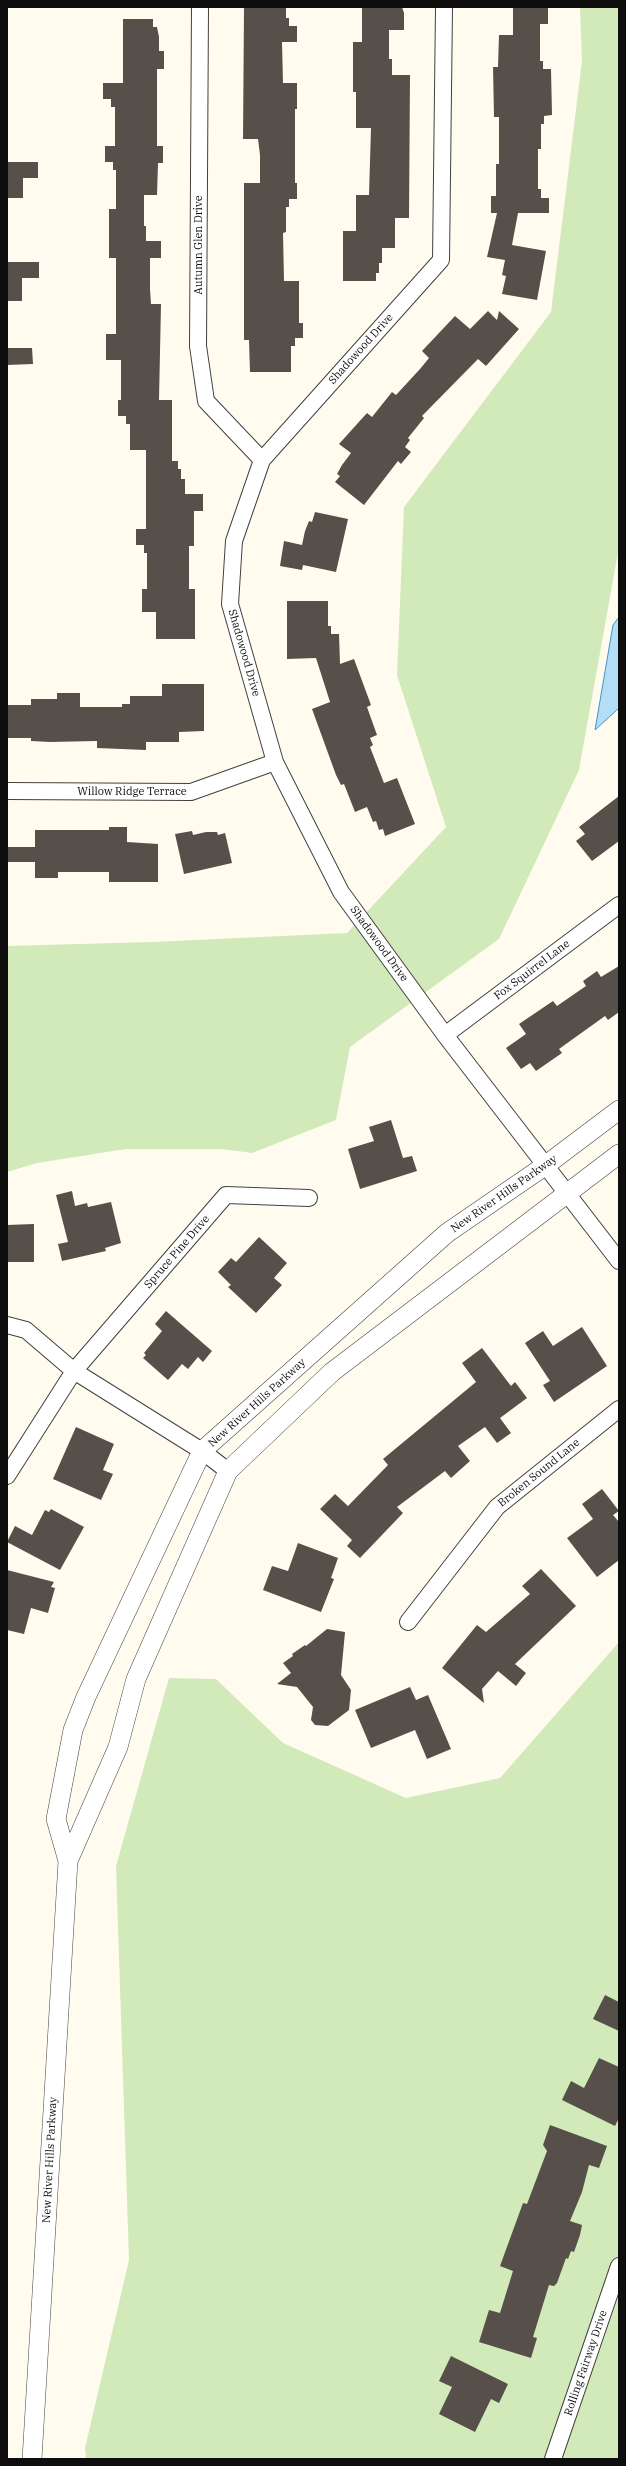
<!DOCTYPE html>
<html>
<head>
<meta charset="utf-8">
<style>
	body { margin:0 }
	#map { position:relative; width:626px; height:2466px; overflow:hidden; background:#fffcef; font-family:"IBM Plex Serif",serif }
	canvas { display:block }
	.frame { position:absolute; inset:0; border:8px solid #0e0e0e; pointer-events:none }
</style>
</head>
<body>
<div id="map">
<canvas width="626" height="2466"></canvas>
<div class="frame"></div>
</div>
<script>
const c = document.querySelector('canvas').getContext('2d');
c.lineJoin = 'round';
function fillPath(path, color) { c.fillStyle = color; c.fill(path, 'evenodd'); }
const shape = rows => new Path2D(rows.map(r => 'M' + r).join(''));
function strokePath(path, color, width, dash) { c.strokeStyle = color; c.lineWidth = width; c.lineCap = dash ? 'butt' : 'round'; c.setLineDash(dash || []); c.stroke(path); }
function write(font, color, halo, rows, align = 'center') {
  c.font = font + ' "IBM Plex Serif",serif'; c.lineWidth = 4; c.setLineDash([]); c.textBaseline = 'middle'; c.strokeStyle = halo; c.fillStyle = color; for (const [text, x, y, turn = 0] of rows) {
    c.save(); c.translate(x, y); c.rotate((+turn || 0) * Math.PI / 180); c.textAlign = isNaN(turn) ? turn : align; if (halo) c.strokeText(text, 0, 0); c.fillText(text, 0, 0); c.restore();
  }
}
fillPath(shape([
	[580,7,619,7,619,547,579,770,499,939,350,1047,336,1120,252,1153,222,1149,126,1149,37,1163,7,1172,7,946,152,942,347,933,446,827,397,675,404,507,551,312,582,61],
	[619,1642,619,2459,86,2459,85,2448,129,2260,116,1866,169,1678,216,1679,283,1743,406,1798,500,1778]
]), '#d2eab9');
const water = shape([
	[619,617,619,708,595,730,613,625,619,617]
]);
fillPath(water, '#b4def6');
strokePath(water, '#3b94cd', 1);
fillPath(shape([
	[244,7,286,7,286,18,289,18,289,26,297,26,297,42,282,42,283,83,297,83,297,109,295,109,295,183,297,183,297,199,289,199,289,207,286,207,286,232,283,233,284,281,299,281,299,323,303,323,303,338,295,338,295,346,291,346,291,372,250,372,249,340,244,340,244,183,260,183,260,155,258,139,243,139],
	[362,7,402,7,404,13,404,30,389,30,389,59,392,59,392,75,410,75,409,218,395,218,395,248,382,248,382,263,379,263,379,273,376,273,376,281,343,281,343,231,356,231,356,195,369,195,371,128,356,128,356,92,353,92,353,42,362,42],
	[513,7,548,7,548,24,540,24,540,61,543,61,543,69,551,69,552,115,544,116,544,124,541,124,541,149,538,149,538,189,541,189,541,198,549,198,549,213,518,213,512,245,546,251,537,300,502,294,506,276,502,275,505,260,487,257,497,213,491,213,491,196,496,196,496,164,499,164,499,117,494,117,493,67,498,67,499,35,513,35],
	[123,19,153,19,153,27,157,27,159,37,159,51,164,51,164,69,157,69,157,146,163,146,163,163,158,163,157,195,144,195,144,226,146,226,146,241,161,241,161,258,150,258,150,289,151,304,161,304,159,400,172,400,172,461,178,461,178,469,181,469,181,479,185,479,185,494,203,494,203,511,194,511,194,546,189,546,189,589,195,589,195,639,156,639,156,612,142,612,142,589,147,589,147,553,144,553,144,545,136,545,136,529,146,529,146,450,130,450,130,424,126,424,126,416,118,416,118,400,121,400,121,360,106,360,106,334,116,334,116,258,109,258,109,209,116,209,116,170,113,170,113,162,105,162,105,146,115,146,115,107,111,107,111,99,103,99,103,83,123,83],
	[7,162,38,162,38,178,23,178,23,198,7,198],
	[7,262,39,262,39,278,22,278,22,301,7,301],
	[488,311,497,320,499,311,519,329,486,366,478,359,422,416,424,418,408,438,410,440,405,447,411,452,401,464,398,461,364,505,335,482,340,476,337,474,342,465,351,453,339,444,367,413,372,417,392,392,396,395,420,369,429,358,422,351,455,316,470,329],
	[7,348,32,348,33,364,7,365],
	[315,512,348,519,336,572,303,565,302,570,280,566,284,541,302,545,305,531,309,521,312,522],
	[287,601,328,601,328,626,331,626,331,634,339,634,340,664,354,659,371,705,367,707,377,735,370,738,373,745,370,747,384,783,397,778,415,824,385,836,383,829,379,830,376,821,373,822,367,807,355,812,344,784,341,785,336,775,312,709,330,702,316,658,287,659],
	[162,684,204,684,204,731,179,732,179,742,146,742,146,750,97,748,97,741,50,742,31,741,31,738,7,738,7,705,31,705,31,699,57,699,57,693,80,693,80,707,122,707,122,704,130,704,130,696,162,696],
	[619,796,619,841,592,861,576,841,585,834,579,827],
	[109,827,127,827,127,842,158,844,158,882,109,882,109,872,58,872,58,878,35,878,35,862,7,862,7,847,35,847,35,830,109,830],
	[192,831,193,835,206,832,217,832,218,835,225,833,232,863,184,874,175,834],
	[619,966,619,1012,608,1020,605,1016,559,1049,562,1053,536,1071,530,1063,521,1069,506,1048,526,1034,519,1024,553,1001,557,1006,586,986,583,981,597,971,601,977],
	[391,1120,403,1158,412,1156,417,1171,360,1189,348,1149,374,1141,369,1127],
	[72,1191,75,1206,87,1203,88,1207,111,1202,121,1243,105,1248,106,1251,62,1261,58,1244,68,1242,56,1195],
	[34,1224,34,1262,7,1262,7,1225],
	[259,1237,287,1263,274,1278,282,1285,256,1313,228,1287,231,1285,218,1272,231,1258,236,1262],
	[166,1311,212,1351,203,1362,198,1357,188,1369,182,1364,168,1380,143,1358,146,1355,144,1353,162,1331,155,1324],
	[582,1327,607,1366,554,1402,543,1385,550,1381,525,1343,543,1331,553,1346],
	[482,1348,511,1386,515,1382,527,1398,500,1418,511,1433,497,1443,485,1427,458,1446,470,1461,451,1478,445,1471,397,1507,403,1513,360,1558,347,1546,352,1540,320,1509,335,1494,348,1506,388,1465,383,1459,476,1382,462,1363],
	[76,1427,114,1444,103,1470,113,1474,101,1500,53,1479],
	[602,1489,619,1511,613,1515,619,1522,619,1560,597,1577,567,1538,593,1519,582,1504],
	[51,1509,84,1527,60,1570,7,1542,15,1526,32,1535,45,1510,49,1512],
	[298,1543,338,1558,331,1578,334,1579,321,1612,263,1590,272,1566,288,1571],
	[541,1569,576,1606,515,1664,526,1673,516,1686,498,1671,482,1689,484,1703,442,1668,477,1625,486,1632,530,1594,522,1586],
	[7,1570,54,1582,51,1587,55,1588,48,1613,31,1608,24,1634,7,1630],
	[327,1629,345,1632,341,1675,351,1690,349,1710,328,1726,315,1725,311,1720,313,1707,297,1687,277,1684,291,1673,283,1663,293,1656,292,1654,305,1645,306,1646],
	[410,1687,416,1700,428,1695,451,1749,427,1759,415,1730,371,1748,355,1710],
	[605,1995,619,2002,619,2031,593,2019],
	[599,2058,619,2067,619,2118,615,2126,562,2100,571,2081,584,2088],
	[550,2125,607,2146,599,2168,589,2165,582,2192,570,2221,582,2225,580,2235,574,2252,571,2251,568,2259,566,2258,557,2283,554,2286,549,2285,533,2337,537,2338,531,2358,479,2342,489,2310,500,2313,513,2271,500,2266,523,2203,527,2204,547,2151,543,2145],
	[451,2356,508,2384,499,2403,491,2399,475,2432,439,2414,452,2387,439,2381]
]), '#574f4a');
const minor = shape([
	[200,7,198,346,206,401,262,460],
	[444,7,441,260,262,460,234,541,230,604,275,762,341,892,445,1035,619,1261],
	[7,791,191,792,275,762],
	[445,1035,619,905],
	[7,1325,26,1330,74,1371,7,1476],
	[228,1471,202,1451,74,1371,226,1195,309,1198],
	[408,1622,497,1507,619,1409],
	[553,2459,619,2266]
]);
const tertiary = shape([
	[68,1861,56,1819,73,1730,86,1697,202,1451,447,1233,546,1165,619,1110],
	[32,2459,68,1861,118,1747,136,1679,228,1471,332,1372,619,1154]
]);
strokePath(minor, '#414141', 18);
strokePath(tertiary, '#414141', 20);
strokePath(minor, '#fff', 16);
strokePath(tertiary, '#fff', 19);
write('11px', '#0e0e0e', '#fff', [
	["Autumn Glen Drive",199,245,-90],
	["Shadowood Drive",361,349,-48],
	["Shadowood Drive",244,653,74],
	["Willow Ridge Terrace",132,792],
	["Shadowood Drive",379,944,54],
	["Fox Squirrel Lane",532,970,-37],
	["New River Hills Parkway",504,1194,-35],
	["Spruce Pine Drive",177,1252,-49],
	["New River Hills Parkway",257,1403,-42],
	["Broken Sound Lane",539,1473,-39],
	["New River Hills Parkway",50,2160,-87],
	["Rolling Fairway Drive",586,2363,-71]
]);
</script>
</body>
</html>
